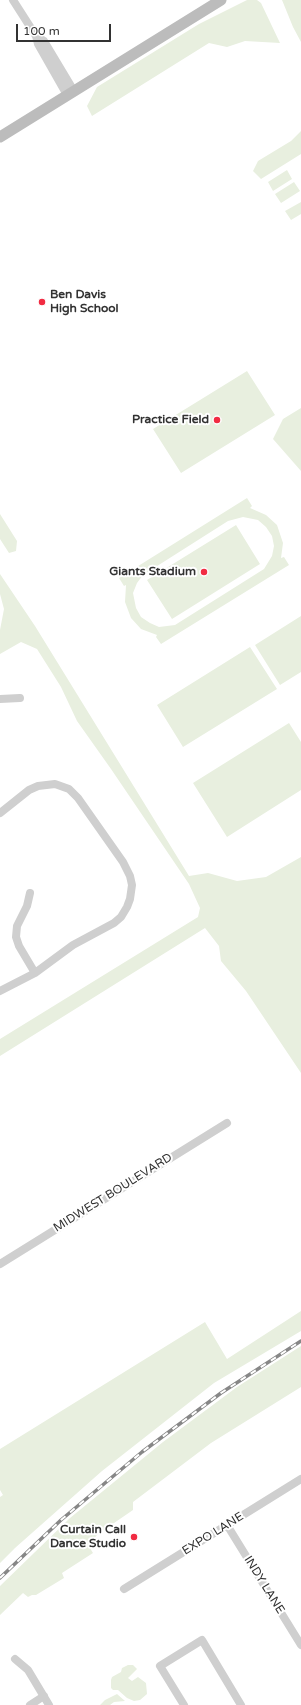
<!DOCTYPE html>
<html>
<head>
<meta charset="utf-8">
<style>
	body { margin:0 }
	#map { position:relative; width:301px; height:1705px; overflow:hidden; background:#fff; font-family:"Varela Round",sans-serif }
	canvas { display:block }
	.scale { position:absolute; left:16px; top:24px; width:95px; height:18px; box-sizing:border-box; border:2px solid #323232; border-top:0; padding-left:5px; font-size:12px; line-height:14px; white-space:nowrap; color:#323232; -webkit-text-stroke:3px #fff; paint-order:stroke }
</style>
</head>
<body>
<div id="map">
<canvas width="301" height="1705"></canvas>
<div class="scale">100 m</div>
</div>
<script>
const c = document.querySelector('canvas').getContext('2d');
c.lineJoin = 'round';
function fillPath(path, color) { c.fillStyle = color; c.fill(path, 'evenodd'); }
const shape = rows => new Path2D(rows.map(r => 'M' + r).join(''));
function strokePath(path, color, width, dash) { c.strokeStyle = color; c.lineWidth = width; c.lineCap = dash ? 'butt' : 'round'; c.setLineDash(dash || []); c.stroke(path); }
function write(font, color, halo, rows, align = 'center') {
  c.font = font + ' "Varela Round",sans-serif'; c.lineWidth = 4; c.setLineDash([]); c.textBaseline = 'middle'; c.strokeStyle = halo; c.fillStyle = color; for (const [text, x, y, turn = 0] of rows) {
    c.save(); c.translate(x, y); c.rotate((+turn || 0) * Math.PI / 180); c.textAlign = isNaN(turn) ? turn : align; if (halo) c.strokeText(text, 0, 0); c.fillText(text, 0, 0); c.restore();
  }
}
fillPath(shape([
	[247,0,257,0,261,3,280,43,245,41,227,47,209,43,92,116,87,106,97,87,199,24],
	[282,0,301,0,301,42,293,27],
	[301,131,301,154,261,179,253,171,258,161,291,141],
	[287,170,292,179,273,191,268,182],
	[294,182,300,191,281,203,275,194],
	[301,202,301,214,291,220,285,211],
	[247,371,275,415,181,473,153,429],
	[301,408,301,471,273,439,283,419],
	[247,498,252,506,250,508,266,515,277,525,283,543,281,558,284,557,289,565,161,644,156,637,157,635,141,629,131,618,125,602,126,585,124,586,119,578],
	[243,517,258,520,266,527,272,536,274,546,272,556,264,569,175,625,159,627,150,623,141,617,136,608,133,593,137,583,143,575,228,521],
	[0,514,17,541,16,551,9,553,0,539],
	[236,525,260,564,172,619,147,580],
	[0,574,35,626,189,876,208,873,237,881,266,877,301,857,301,1073,246,991,221,961,219,946,205,928,0,1056,0,1039,198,917,200,908,189,884,111,769,77,721,61,687,37,649,21,642,0,654,0,630,4,609,0,594],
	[301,616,301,672,280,685,255,645],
	[250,647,277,689,183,747,157,705],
	[289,723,301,742,301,790,227,837,193,783],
	[301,1311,301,1331,214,1383,102,1471,15,1548,0,1563,0,1497,3,1495,0,1490,0,1449,205,1322,227,1359],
	[301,1346,301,1387,211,1443,133,1502,133,1510,98,1534,88,1545,93,1553,62,1573,64,1578,36,1595,32,1595,28,1597,23,1593,0,1615,0,1586,70,1518,163,1442,237,1387],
	[128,1665,133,1665,137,1669,128,1678,132,1681,138,1677,146,1683,147,1694,140,1700,134,1701,127,1698,118,1690,113,1690,111,1688,111,1680,112,1677,121,1672,122,1668],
	[117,1694,125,1701,114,1702,110,1705,100,1705,105,1700]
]), '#e8efdf');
strokePath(shape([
	[13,0,36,36,38,44,67,95],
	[36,36,44,41,74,91],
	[0,699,20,698],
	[0,813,29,790,38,786,55,784,69,789,78,798,123,862,130,876,132,885,130,899,127,907,121,917,114,923,73,945,35,973,0,991],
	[30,893,27,906,17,926,16,937,19,946,35,973],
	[0,1264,227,1123],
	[227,1525,301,1645],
	[124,1589,301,1479],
	[15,1659,28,1670,49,1705],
	[30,1705,44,1696],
	[184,1705,160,1666,202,1640,241,1705]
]), '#cfcfcf', 8);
strokePath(shape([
	[0,137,221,0]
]), '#bcbcbc', 11);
const rail = shape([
	[0,1578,61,1520,142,1452,221,1393,301,1341]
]);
strokePath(rail, '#878787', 3.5);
strokePath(rail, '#fff', 2, [6]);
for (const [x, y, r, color] of [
	[42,302,4,"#f12b42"],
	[217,420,4,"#f12b42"],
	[204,572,4,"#f12b42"],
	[134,1537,4,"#f12b42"]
]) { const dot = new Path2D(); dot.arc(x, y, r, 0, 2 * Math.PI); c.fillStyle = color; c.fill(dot); strokePath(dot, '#fff', 1.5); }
write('bold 12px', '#323232', '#fff', [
	["Ben Davis",50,295,"left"],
	["High School",50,309,"left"],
	["Practice Field",209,420],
	["Giants Stadium",196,572],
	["Curtain Call",126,1530],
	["Dance Studio",126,1544]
], 'right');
write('12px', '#323232', '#fff', [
	["MIDWEST BOULEVARD",113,1193,-32],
	["EXPO LANE",213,1534,-32],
	["INDY LANE",264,1585,58]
]);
</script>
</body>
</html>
